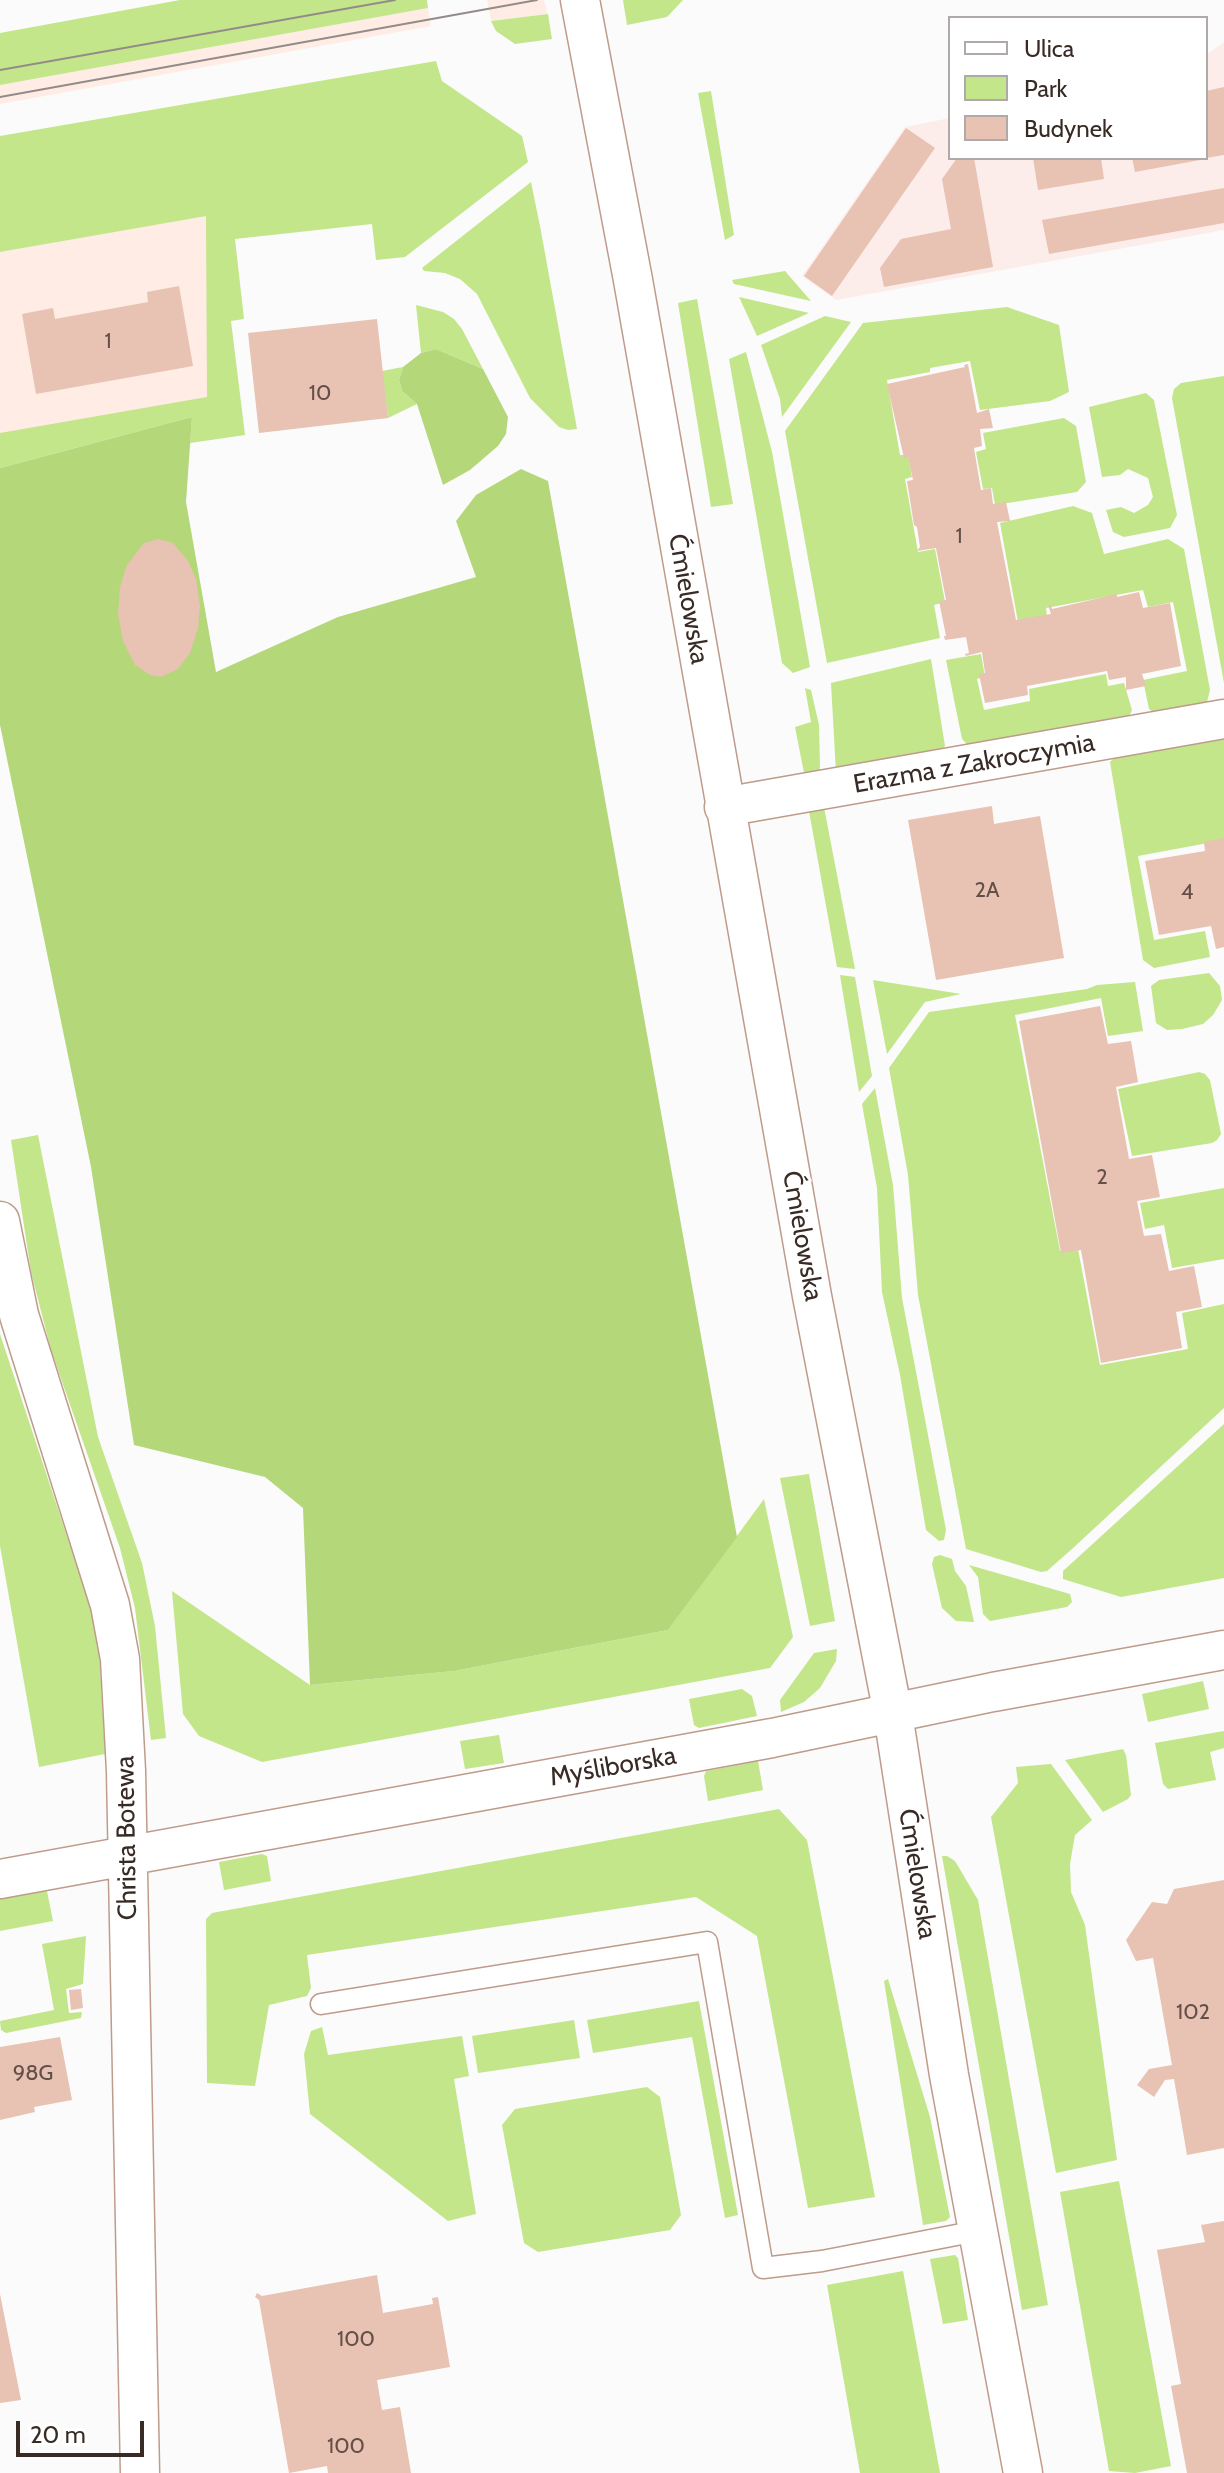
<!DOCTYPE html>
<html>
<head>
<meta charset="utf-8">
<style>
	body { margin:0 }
	#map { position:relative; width:1224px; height:2473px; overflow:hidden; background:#fbfbfb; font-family:Cabin,sans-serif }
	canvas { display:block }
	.legend { position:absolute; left:948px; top:16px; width:260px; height:144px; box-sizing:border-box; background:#fff; border:2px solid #afaaa7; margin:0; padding:10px 14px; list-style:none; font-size:24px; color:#382a24 }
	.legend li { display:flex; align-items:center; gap:16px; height:40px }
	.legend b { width:40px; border:2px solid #afaaa7 }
	.scale { position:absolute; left:16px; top:2421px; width:128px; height:36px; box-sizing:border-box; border:4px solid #382a24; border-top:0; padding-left:10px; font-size:24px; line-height:28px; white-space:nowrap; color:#382a24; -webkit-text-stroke:6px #fff; paint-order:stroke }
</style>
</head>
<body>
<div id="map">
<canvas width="1224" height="2473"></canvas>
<ul class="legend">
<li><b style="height:10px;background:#fff"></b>Ulica</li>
<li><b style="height:22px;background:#c2e689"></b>Park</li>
<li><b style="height:22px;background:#e8c2b2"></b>Budynek</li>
</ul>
<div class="scale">20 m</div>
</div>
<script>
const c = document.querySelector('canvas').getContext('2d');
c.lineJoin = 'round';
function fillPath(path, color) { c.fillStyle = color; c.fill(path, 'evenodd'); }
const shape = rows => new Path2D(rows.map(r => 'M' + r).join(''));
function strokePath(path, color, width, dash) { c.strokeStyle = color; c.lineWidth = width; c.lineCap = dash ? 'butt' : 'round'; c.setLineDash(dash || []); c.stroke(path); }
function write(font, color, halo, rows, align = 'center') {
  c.font = font + ' Cabin,sans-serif'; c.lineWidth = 6; c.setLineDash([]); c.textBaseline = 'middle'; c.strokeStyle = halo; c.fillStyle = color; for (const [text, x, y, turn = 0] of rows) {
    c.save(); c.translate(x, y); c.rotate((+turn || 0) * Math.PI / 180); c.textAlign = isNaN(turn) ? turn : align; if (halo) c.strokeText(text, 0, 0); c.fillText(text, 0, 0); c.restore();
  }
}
fillPath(shape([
	[1224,42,1224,230,836,300,802,276,905,127,950,118,950,158,1206,158,1206,55]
]), '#fdedea');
fillPath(shape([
	[487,0,544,0,548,14,491,21],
	[428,8,431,26,0,104,0,85],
	[206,215,215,407,0,446,0,252]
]), '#ffece4');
fillPath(shape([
	[180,0,427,0,428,8,0,85,0,33],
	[623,0,683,0,667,17,627,25],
	[548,14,552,39,515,44,496,31,491,21],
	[436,61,442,81,522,136,528,162,405,257,376,260,372,224,235,239,244,319,231,321,245,435,190,443,192,417,0,468,0,433,207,397,206,216,0,252,0,136],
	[711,91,734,235,725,240,698,93],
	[531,182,540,226,577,429,568,430,559,427,530,398,477,294,460,279,445,273,424,271,422,268],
	[785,271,811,301,734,284,732,280],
	[739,297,809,313,757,336],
	[697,299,733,504,711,507,678,303],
	[416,305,443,312,454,319,462,329,483,369,436,349,421,353],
	[1007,307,1059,325,1069,392,1050,401,980,410,970,361,930,368,930,372,887,380,900,455,908,455,912,477,905,479,918,552,935,549,945,602,934,605,940,638,827,663,785,431,863,323],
	[825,316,851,322,782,417,780,399,761,345],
	[746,352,772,452,810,667,793,673,782,663,729,359],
	[403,367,399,380,402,391,417,404,388,418,382,371],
	[1224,376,1224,683,1172,398,1174,389,1181,383],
	[1146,393,1154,400,1177,515,1170,528,1124,537,1113,532,1106,510,1121,507,1134,513,1148,505,1153,497,1148,478,1128,469,1120,475,1102,477,1089,407],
	[1064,418,1076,426,1086,482,1077,492,995,505,992,488,983,489,976,452,986,449,983,433],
	[1073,506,1092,513,1104,554,1168,539,1184,549,1210,690,1206,706,1157,715,1149,709,1143,680,1187,671,1173,602,1148,607,1143,590,1046,608,1047,616,1018,622,1000,523],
	[981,654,985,677,977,679,984,710,1030,701,1029,689,1106,674,1108,686,1124,683,1132,710,1127,721,973,750,962,739,946,660],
	[931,659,945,746,939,754,836,773,831,683],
	[805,688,811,690,819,725,820,767,818,776,805,778,795,727,811,722],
	[1224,734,1224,840,1138,856,1154,940,1205,931,1210,957,1154,968,1143,960,1110,762,1115,757],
	[824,807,855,969,837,967,809,811],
	[1209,973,1220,986,1222,1000,1213,1015,1203,1024,1182,1029,1167,1030,1156,1023,1151,986,1159,980],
	[840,975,855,977,872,1076,859,1092],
	[873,980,961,994,925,1002,887,1054],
	[1135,982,1143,1031,1108,1036,1101,998,1015,1015,1060,1251,1078,1249,1100,1365,1188,1349,1182,1313,1224,1304,1224,1408,1072,1549,1047,1571,1041,1572,966,1549,918,1295,908,1175,889,1068,929,1012,1087,989,1097,985],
	[1199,1072,1205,1074,1210,1080,1221,1134,1217,1140,1212,1143,1132,1156,1118,1089],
	[875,1088,893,1185,902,1298,946,1530,944,1540,939,1541,926,1530,900,1375,882,1292,877,1188,862,1104],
	[38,1135,98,1437,142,1563,155,1626,166,1738,151,1740,135,1608,120,1548,51,1350,31,1272,11,1140],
	[1224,1188,1224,1259,1172,1268,1164,1225,1145,1229,1140,1203],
	[0,1334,98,1630,105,1754,39,1767,0,1546],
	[1224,1424,1224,1578,1121,1597,1063,1579,1063,1571],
	[809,1474,835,1621,810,1626,780,1478],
	[764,1499,793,1637,770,1668,262,1762,199,1736,183,1714,172,1591,310,1685,454,1671,668,1630],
	[940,1555,952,1559,955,1571,966,1586,974,1622,956,1621,942,1608,932,1564,934,1557],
	[969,1565,1070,1594,1072,1602,1067,1607,990,1621,983,1614,978,1577],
	[837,1649,836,1661,820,1688,804,1702,781,1712,780,1700,814,1653],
	[1203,1681,1209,1709,1148,1722,1142,1694],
	[742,1689,752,1696,757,1716,699,1728,694,1725,689,1699],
	[1224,1731,1224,1748,1210,1752,1216,1780,1168,1789,1163,1784,1155,1743],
	[499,1735,504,1763,465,1769,460,1741],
	[1123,1749,1126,1755,1131,1795,1128,1799,1103,1812,1065,1760],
	[758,1761,763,1790,708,1801,704,1776,706,1771],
	[1051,1764,1092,1820,1075,1835,1070,1864,1071,1892,1085,1925,1117,2160,1056,2173,991,1817,1018,1783,1016,1767],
	[779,1809,807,1840,875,2197,808,2208,757,1936,696,1897,307,1955,311,1988,307,1996,269,2005,255,2086,207,2083,206,1919,212,1913],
	[262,1854,267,1856,271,1881,224,1890,219,1862],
	[942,1856,947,1856,955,1861,978,1900,1048,2305,1022,2310],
	[47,1891,53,1921,0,1931,0,1899],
	[86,1936,83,1984,66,1989,69,2013,82,2012,81,2018,6,2033,1,2030,0,2021,54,2010,42,1944],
	[888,1979,930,2117,950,2217,946,2221,923,2225,884,1981],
	[699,2001,738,2215,725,2218,692,2037,593,2053,587,2020],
	[574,2020,580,2058,478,2073,472,2036],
	[322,2027,328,2055,462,2036,469,2076,454,2079,476,2214,448,2221,310,2114,304,2054,311,2031],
	[647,2087,660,2097,681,2215,670,2230,538,2252,524,2243,502,2125,515,2109],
	[1119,2181,1171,2466,1135,2473,1109,2471,1060,2192],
	[955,2255,958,2258,968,2320,943,2324,930,2259],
	[903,2271,940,2473,860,2473,827,2285]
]), '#c2e689');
fillPath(shape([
	[436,349,483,369,508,417,506,434,498,446,470,470,443,485,417,404,402,391,399,380,403,367,421,353],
	[192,417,186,502,216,672,338,617,476,577,456,521,476,495,521,469,548,481,737,1537,668,1630,454,1671,310,1685,303,1508,265,1477,134,1445,91,1167,0,725,0,468]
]), '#b4d77a');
fillPath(shape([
	[1224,87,1224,155,1206,158,1206,91],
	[906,128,935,148,832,296,804,276],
	[957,158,974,158,993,267,884,287,880,268,901,239,951,229,942,179],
	[1033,158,1101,158,1104,179,1038,190],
	[1132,158,1199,158,1200,160,1135,172],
	[1224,188,1224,223,1049,254,1042,220],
	[179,286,193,366,36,394,22,314,53,308,55,319,148,302,147,292],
	[377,319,388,418,259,433,248,333],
	[968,364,977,413,989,409,993,428,980,429,982,446,974,448,981,490,991,488,993,504,1006,502,1010,521,997,522,1016,620,1051,614,1048,605,1051,605,1052,609,1117,594,1117,597,1139,592,1143,608,1170,603,1181,666,1142,674,1146,686,1126,690,1126,677,1109,680,1107,671,1027,686,1028,695,985,703,979,674,985,673,982,652,966,656,965,654,969,653,966,637,945,640,944,636,946,636,939,601,946,600,936,548,917,551,920,547,917,527,914,525,907,481,913,480,908,457,904,458,887,384,965,367,964,365],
	[158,539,173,543,188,561,196,579,200,606,198,628,190,653,178,669,161,677,150,675,135,665,123,641,118,614,120,587,127,565,144,543],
	[992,806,994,824,1040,816,1064,958,936,980,908,820],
	[1224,838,1224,947,1216,949,1211,926,1159,935,1145,861,1205,851,1204,842],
	[1100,1006,1108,1044,1131,1041,1138,1082,1116,1087,1129,1159,1152,1155,1160,1197,1137,1201,1144,1236,1161,1234,1169,1271,1194,1266,1202,1307,1176,1312,1182,1348,1101,1363,1081,1250,1061,1253,1019,1021],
	[1224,1880,1224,2148,1187,2155,1174,2079,1165,2080,1154,2097,1137,2085,1149,2069,1172,2065,1153,1958,1136,1961,1126,1940,1152,1902,1167,1904,1174,1889],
	[81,1989,83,2008,71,2010,69,1990],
	[60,2037,72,2100,34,2107,35,2112,0,2120,0,2047],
	[1224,2221,1224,2473,1187,2473,1171,2386,1181,2384,1157,2250,1205,2242,1201,2225],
	[377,2275,383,2313,433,2304,432,2298,438,2297,450,2367,377,2380,382,2410,400,2407,411,2473,328,2473,327,2466,289,2473,259,2300,255,2297,257,2293,262,2296],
	[0,2294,21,2400,0,2403]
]), '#e8c2b2');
const service = shape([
	[321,2004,707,1942,763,2268,822,2261,977,2231]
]);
const minor = shape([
	[580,0,633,280,812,1296,893,1714,949,2075,1023,2473],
	[724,807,1224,719],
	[0,1221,19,1315,110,1605,120,1659,126,1771,140,2473],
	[0,1879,772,1738,993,1692,1224,1650]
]);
strokePath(service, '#bf9b8b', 23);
strokePath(minor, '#bf9b8b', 41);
strokePath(service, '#fff', 20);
strokePath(minor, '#fff', 38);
strokePath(shape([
	[0,70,395,0],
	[0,97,537,0]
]), '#938b88', 2);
write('22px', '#645048', null, [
	["1",108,342],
	["10",320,394],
	["1",959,537],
	["2A",987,891],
	["4",1187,893],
	["2",1102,1178],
	["102",1193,2013],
	["98G",33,2074],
	["100",356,2340],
	["100",346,2447]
]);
write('26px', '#382a24', '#fff', [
	["Ćmielowska",688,599,80],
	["Erazma z Zakroczymia",974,764,-10],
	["Ćmielowska",802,1236,80],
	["Myśliborska",613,1767,-10],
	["Christa Botewa",127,1838,-91],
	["Ćmielowska",917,1874,81]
]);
</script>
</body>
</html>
